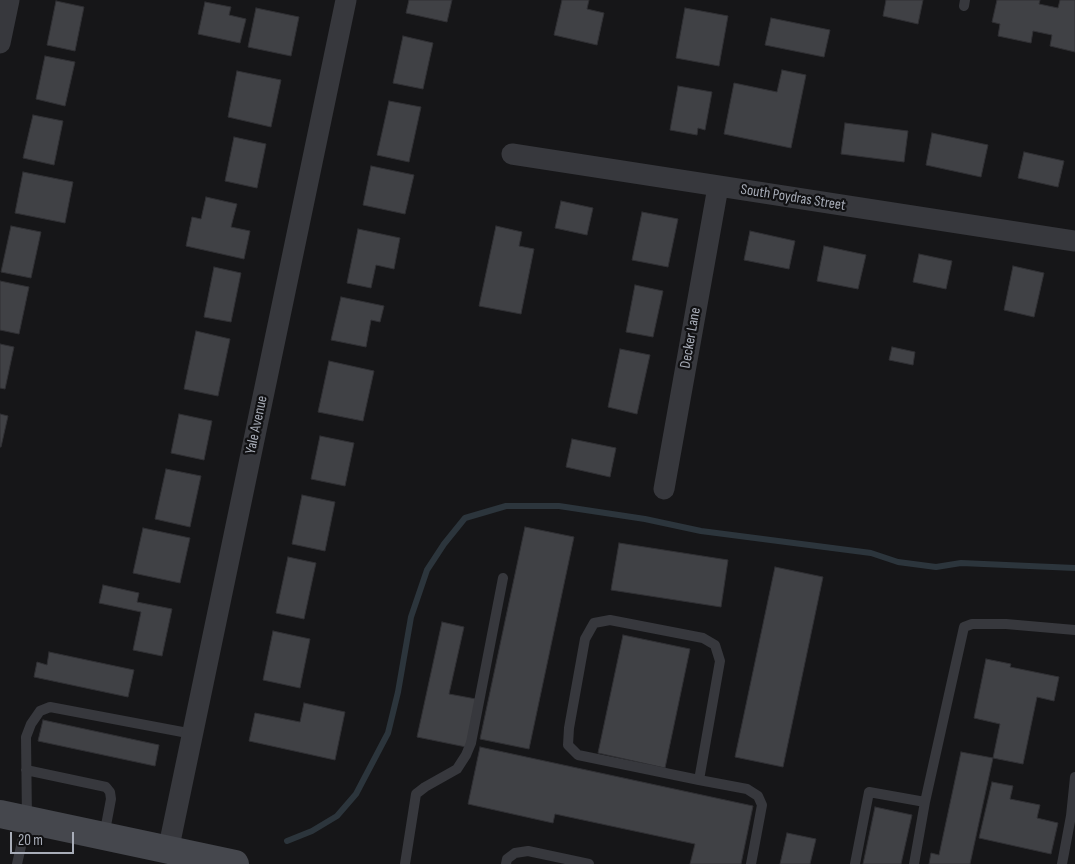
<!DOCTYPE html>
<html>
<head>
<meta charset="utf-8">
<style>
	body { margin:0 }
	#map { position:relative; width:1075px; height:864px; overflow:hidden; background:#161618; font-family:"Sofia Sans Condensed",sans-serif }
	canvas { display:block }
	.scale { position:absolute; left:10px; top:832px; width:64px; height:22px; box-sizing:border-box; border:2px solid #a8adb8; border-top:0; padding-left:6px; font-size:15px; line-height:18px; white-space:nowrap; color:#a8adb8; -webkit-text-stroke:4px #111113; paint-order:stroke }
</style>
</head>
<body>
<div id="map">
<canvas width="1075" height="864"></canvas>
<div class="scale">20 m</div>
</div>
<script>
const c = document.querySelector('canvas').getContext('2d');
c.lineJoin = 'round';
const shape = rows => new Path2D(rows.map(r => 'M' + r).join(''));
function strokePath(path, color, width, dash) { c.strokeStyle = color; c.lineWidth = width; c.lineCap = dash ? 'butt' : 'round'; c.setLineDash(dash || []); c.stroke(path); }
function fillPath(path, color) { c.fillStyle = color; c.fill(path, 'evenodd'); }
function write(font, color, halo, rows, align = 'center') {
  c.font = font + ' "Sofia Sans Condensed",sans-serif'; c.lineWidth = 4.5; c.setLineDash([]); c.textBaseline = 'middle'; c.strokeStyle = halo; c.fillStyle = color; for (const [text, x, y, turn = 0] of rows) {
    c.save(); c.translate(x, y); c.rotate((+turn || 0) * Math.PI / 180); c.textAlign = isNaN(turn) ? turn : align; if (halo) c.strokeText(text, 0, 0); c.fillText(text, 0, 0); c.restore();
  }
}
strokePath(shape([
	[287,841,312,831,337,816,356,794,388,733,398,692,411,617,427,570,444,544,465,518,506,506,559,506,645,519,701,531,871,553,898,562,936,567,961,563,1075,568]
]), '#2c353c', 6);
const building = shape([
	[409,0,452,0,447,22,406,13,409,0],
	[562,0,589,0,587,9,604,13,597,45,554,35,562,0],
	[886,0,923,0,918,24,883,16,886,0],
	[997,0,1040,0,1039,4,1058,8,1060,0,1075,0,1075,52,1050,46,1052,35,1033,31,1031,43,998,36,1000,24,992,22,997,0],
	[56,1,84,7,75,51,47,45,56,1],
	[205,2,231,7,229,15,246,19,240,43,198,34,205,2],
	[256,8,299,17,291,56,248,47,256,8],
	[685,8,728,16,719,66,676,58,685,8],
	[771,18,830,30,824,57,765,45,771,18],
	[403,36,433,43,423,89,393,83,403,36],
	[45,56,75,62,65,106,36,99,45,56],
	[782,70,806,75,791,148,724,134,734,83,777,92,782,70],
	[237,71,281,80,271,127,228,117,237,71],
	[678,86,712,92,705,130,698,128,697,135,670,130,678,86],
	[389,101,421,107,409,162,377,155,389,101],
	[33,115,63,121,54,165,23,158,33,115],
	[845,123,908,131,904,162,841,154,845,123],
	[932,133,988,145,981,177,926,165,932,133],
	[234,137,266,144,257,188,225,181,234,137],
	[1024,152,1064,161,1058,187,1018,178,1024,152],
	[371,166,414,175,405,214,363,205,371,166],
	[23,172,73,182,65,223,15,213,23,172],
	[206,197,237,204,231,227,250,231,244,259,186,246,192,217,201,219,206,197],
	[561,201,593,208,587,235,555,228,561,201],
	[642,212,678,219,668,267,632,260,642,212],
	[11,226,41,232,31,278,1,272,11,226],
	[496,226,522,232,519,246,534,249,521,314,479,306,496,226],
	[358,229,400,238,394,269,376,265,371,288,347,283,358,229],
	[750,231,795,241,789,269,744,260,750,231],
	[824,246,866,255,858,289,817,281,824,246],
	[919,254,952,261,946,289,913,282,919,254],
	[1013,266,1044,273,1034,317,1004,310,1013,266],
	[214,267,241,273,231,322,204,317,214,267],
	[0,281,29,287,19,334,0,330,0,281],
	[635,285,663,291,653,337,626,332,635,285],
	[341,297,384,306,380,322,371,320,366,347,331,340,341,297],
	[196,331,230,339,218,396,184,389,196,331],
	[0,344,14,347,5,389,0,388,0,344],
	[892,347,915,352,913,365,889,360,892,347],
	[620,349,650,355,637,414,608,407,620,349],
	[329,361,374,371,363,421,318,412,329,361],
	[0,414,8,416,1,447,0,447,0,414],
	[179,414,212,421,204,460,171,453,179,414],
	[320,436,354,443,345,486,311,479,320,436],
	[572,439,616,448,610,477,566,467,572,439],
	[166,469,201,476,190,527,155,519,166,469],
	[302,495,335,502,325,551,292,544,302,495],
	[525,527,574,537,529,749,480,739,525,527],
	[143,528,190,538,180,583,133,573,143,528],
	[619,543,728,560,721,607,611,590,619,543],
	[288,557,316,563,304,619,276,613,288,557],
	[775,567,823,577,783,767,735,757,775,567],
	[103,585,139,593,137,602,172,609,162,656,133,650,141,612,99,603,103,585],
	[442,622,464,627,449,694,476,699,466,747,417,737,442,622],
	[273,631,310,639,300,688,263,680,273,631],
	[623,635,690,649,665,768,598,753,623,635],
	[49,652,134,670,128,697,34,677,37,662,47,665,49,652],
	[986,659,1011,664,1010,667,1059,677,1054,701,1037,697,1023,764,993,758,1000,724,974,718,986,659],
	[304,703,345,712,335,760,249,741,255,713,300,722,304,703],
	[43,720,159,745,155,766,38,741,43,720],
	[480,747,753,806,741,864,690,864,695,844,555,814,553,823,468,804,480,747],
	[961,752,993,758,970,864,929,864,931,853,939,855,961,752],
	[992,782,1013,786,1010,799,1040,805,1037,818,1058,823,1051,854,979,838,992,782],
	[875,807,912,815,901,864,863,864,875,807],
	[787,833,816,839,810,864,780,864,787,833]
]);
fillPath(building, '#404145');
strokePath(building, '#303034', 1);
strokePath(shape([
	[964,6,965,0],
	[26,770,106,787,110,792,111,799,104,836],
	[699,780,720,661,715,645,703,638,610,620,594,623,585,639,569,728,568,745,578,755,699,780,747,789,758,796,762,805,751,864],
	[925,802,964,627,972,624,1006,624,1075,630],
	[17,864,27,820,26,737,31,724,40,711,50,707,193,734],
	[405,864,416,794,425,787,457,769,466,755,471,743,503,578],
	[506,864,507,859,515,853,528,851,589,864],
	[855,864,869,792,925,802,914,864],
	[1062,864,1071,816,1075,777]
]), '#37383d', 10);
strokePath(shape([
	[0,43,9,0],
	[512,154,1075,241],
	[664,489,718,187],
	[168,851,346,0]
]), '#37383d', 21);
strokePath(shape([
	[0,814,235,864]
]), '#45474d', 28);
write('15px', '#a8adb8', '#111113', [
	["South Poydras Street",793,198,9],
	["Decker Lane",691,338,-80],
	["Yale Avenue",257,425,-78]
]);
</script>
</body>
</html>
